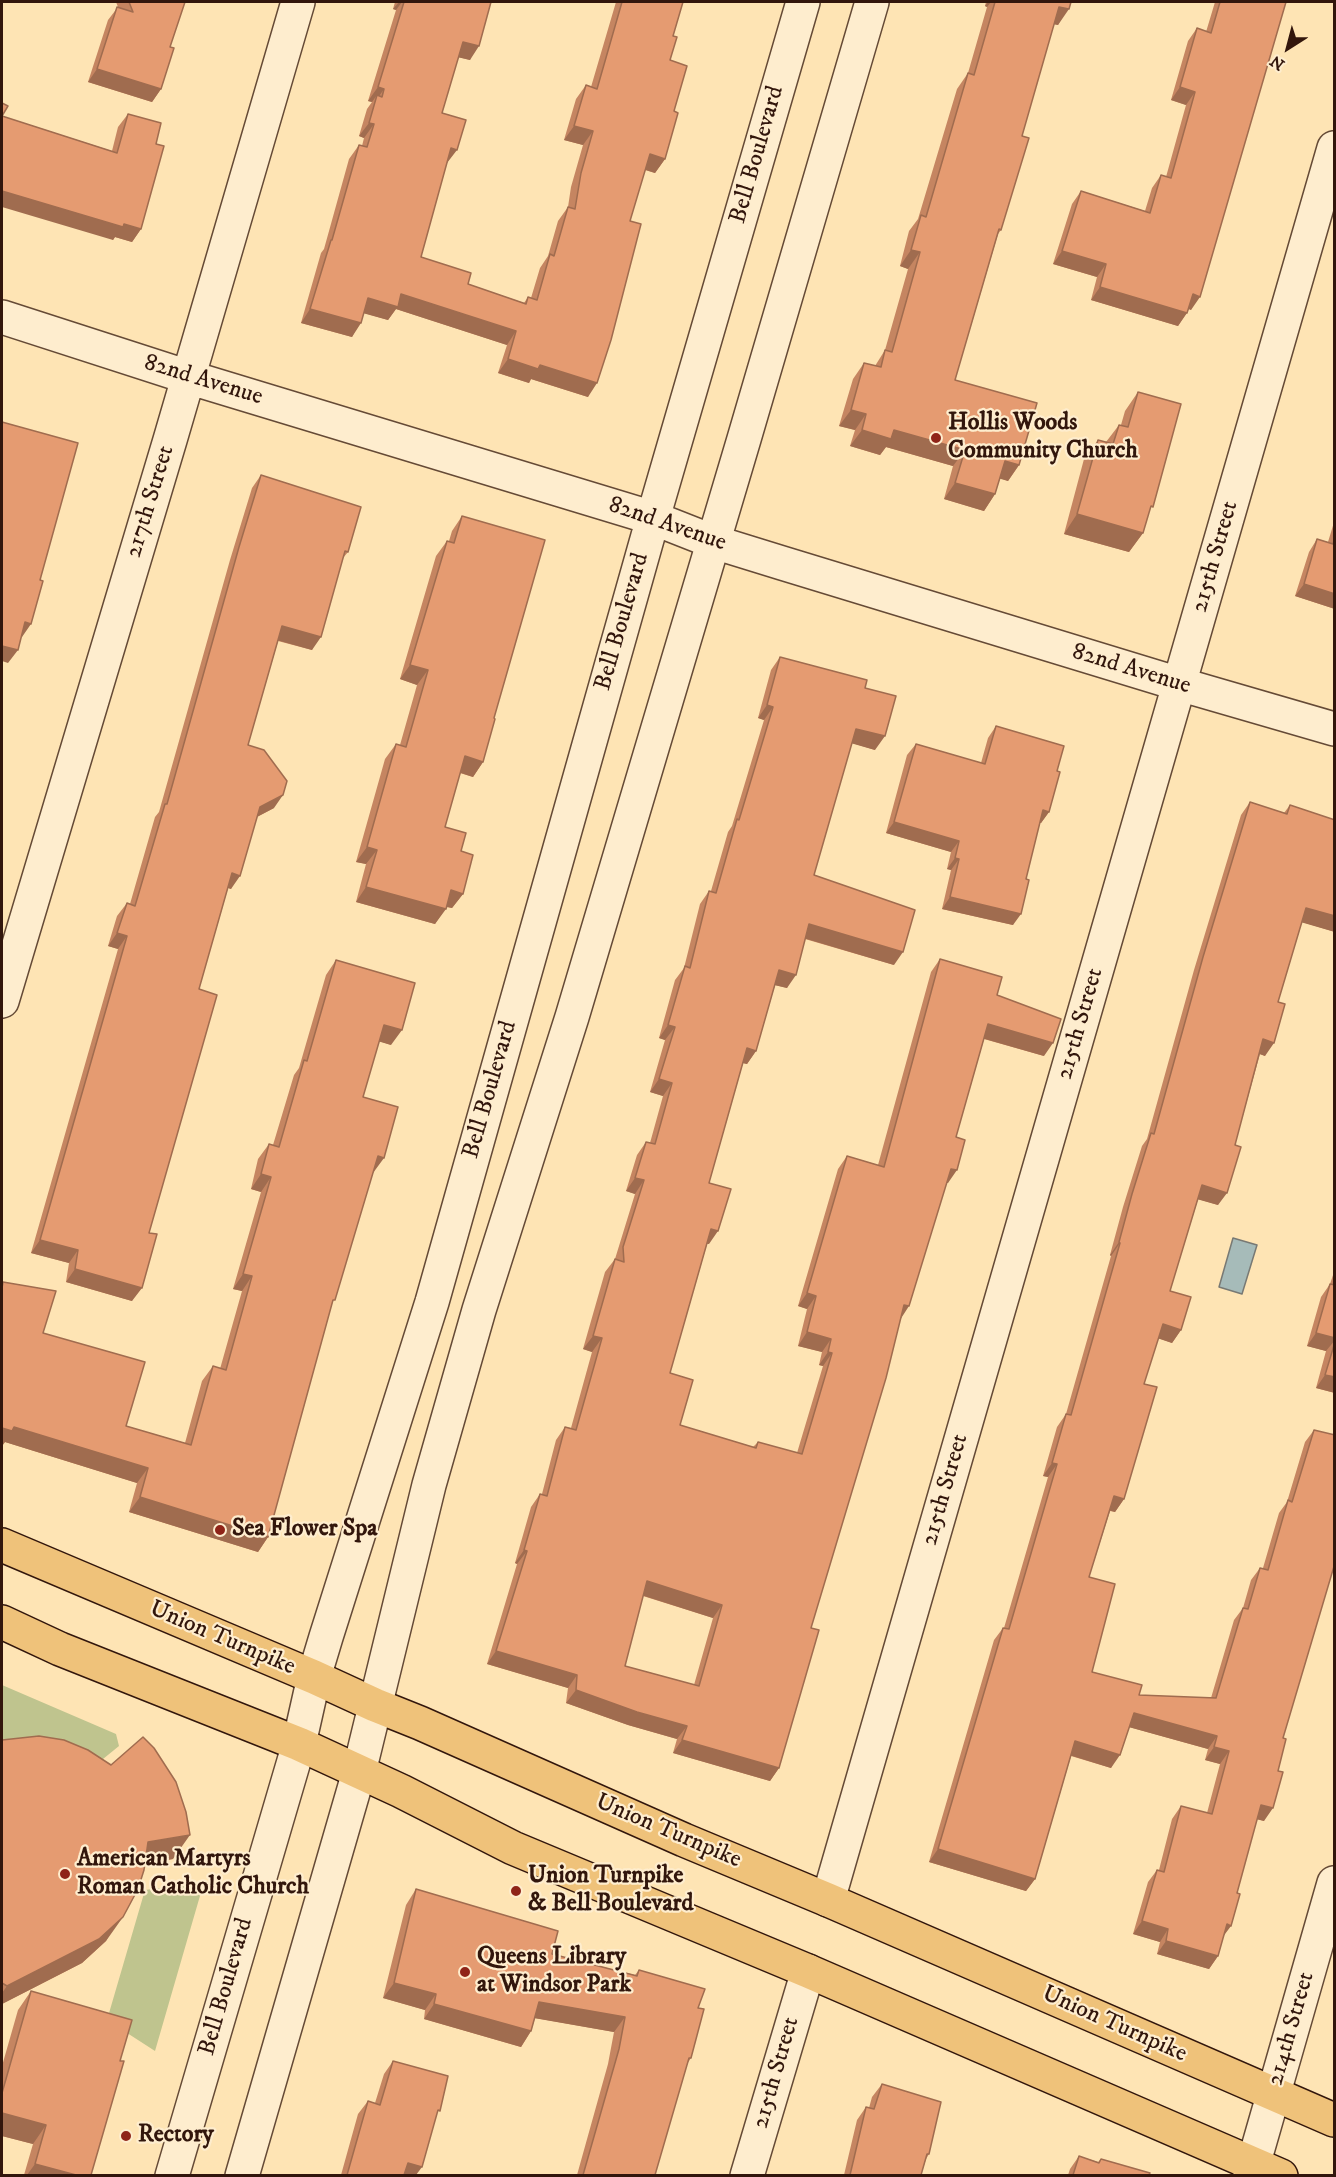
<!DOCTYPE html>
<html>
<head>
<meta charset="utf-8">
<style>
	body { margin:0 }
	#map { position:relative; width:1336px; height:2177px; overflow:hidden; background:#fee4b4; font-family:"IM FELL DW Pica",serif }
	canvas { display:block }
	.frame { position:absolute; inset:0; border:3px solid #32160c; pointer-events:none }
	.north { position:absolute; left:1258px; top:18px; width:60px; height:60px; -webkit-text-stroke:4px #feedce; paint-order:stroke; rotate:216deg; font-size:16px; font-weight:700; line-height:24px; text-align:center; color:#32160c }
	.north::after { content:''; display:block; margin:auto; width:21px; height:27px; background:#32160c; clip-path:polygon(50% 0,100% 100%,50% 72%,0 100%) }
</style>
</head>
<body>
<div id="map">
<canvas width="1336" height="2177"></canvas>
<div class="frame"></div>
<div class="north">N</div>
</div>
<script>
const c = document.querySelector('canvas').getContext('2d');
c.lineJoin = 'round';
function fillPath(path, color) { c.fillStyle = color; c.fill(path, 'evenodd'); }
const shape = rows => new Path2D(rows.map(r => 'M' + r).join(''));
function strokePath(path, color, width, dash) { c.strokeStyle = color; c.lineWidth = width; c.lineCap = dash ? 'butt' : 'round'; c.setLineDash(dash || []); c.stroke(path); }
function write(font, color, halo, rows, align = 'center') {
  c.font = font + ' "IM FELL DW Pica",serif'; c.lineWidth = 4.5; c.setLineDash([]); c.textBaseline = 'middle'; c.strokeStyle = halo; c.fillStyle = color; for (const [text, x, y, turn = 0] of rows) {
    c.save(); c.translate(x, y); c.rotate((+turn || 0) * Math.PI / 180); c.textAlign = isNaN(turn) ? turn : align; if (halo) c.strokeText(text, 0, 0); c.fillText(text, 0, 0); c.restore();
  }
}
fillPath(shape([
	[2,1685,116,1734,119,1746,103,1759,69,1761,2,1742],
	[204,1882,155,2051,107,2020,145,1890]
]), '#bfc48e');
const water = shape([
	[1233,1238,1257,1245,1242,1294,1219,1287,1233,1238]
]);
fillPath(water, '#a6bbb9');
strokePath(water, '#787974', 1.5);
const minor = shape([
	[2,317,188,377,653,518,714,542,782,563,1179,684,1334,729],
	[2,1001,170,440,298,2],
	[828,1900,1334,148],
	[172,2176,299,1744,314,1677,326,1637,432,1302,653,518,803,2],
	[242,2176,359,1772,429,1485,479,1310,572,1017,744,439,872,2],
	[747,2176,808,1971],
	[1250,2176,1334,1883]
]);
const major = shape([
	[2,1545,314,1677,375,1705,420,1723,684,1840,828,1900,1334,2120],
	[2,1622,60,1649,299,1744,401,1791,513,1848,808,1971,1281,2176]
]);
strokePath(minor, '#654a36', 36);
strokePath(major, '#32160c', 36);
strokePath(minor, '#feedce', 33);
strokePath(major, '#efc27a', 33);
fillPath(shape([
	[116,2,185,2,170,47,161,89,152,102,88,82,108,20,118,7],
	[395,2,491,2,470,60,458,57,442,113,447,163,421,257,468,284,524,303,528,297,531,298,540,268,548,256,558,221,568,207,571,187,583,145,564,140,576,99,586,85,591,87,616,2,683,2,673,36,670,60,674,111,665,159,655,173,645,170,630,221,588,397,531,379,529,383,498,373,507,345,396,309,388,320,364,313,352,337,301,323,321,253,324,249,349,159,359,145,362,146,364,138,359,136,367,109,372,102,368,101,396,10,393,9],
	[986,2,1071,2,1058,25,1054,24,1022,136,1001,230,998,234,955,380,1019,465,1008,481,1000,478,995,494,984,511,944,499,953,466,886,447,880,455,850,446,855,430,839,426,853,379,864,363,875,366,885,350,908,269,900,266,909,231,918,219,957,89,968,73,987,7,985,6],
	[1215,2,1286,2,1191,310,1189,309,1178,326,1091,300,1097,277,1053,264,1072,204,1081,191,1145,211,1152,188,1161,175,1166,177,1186,105,1171,100,1188,41,1197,28,1206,32],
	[128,114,156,144,141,229,132,242,115,237,113,240,2,116,112,151,118,127],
	[1138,392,1149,513,1143,533,1129,552,1064,534,1084,459,1098,440,1106,442,1119,425,1121,425,1125,411],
	[261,475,348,552,343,558,312,650,278,641,248,745,274,808,257,817,231,889,228,888,199,989,149,1233,132,1301,66,1282,69,1263,31,1253,118,949,108,946,117,916,127,903,130,904,155,817,159,812,230,560,252,488],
	[462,516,494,718,483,762,473,777,460,773,445,827,461,851,463,894,452,908,446,907,435,924,356,902,366,864,356,862,385,759,396,744,400,745,417,685,400,679,436,556,447,541,449,541,452,531],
	[1335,519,1335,609,1295,596,1309,552,1317,539,1328,542],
	[780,657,865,688,875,750,852,743,814,875,894,965,805,939,787,988,775,985,756,1051,747,1064,743,1063,709,1183,709,1244,707,1244,670,1373,680,1425,753,1447,758,1442,797,1453,823,1366,819,1365,822,1352,798,1346,807,1309,798,1306,838,1169,847,1156,878,1165,931,972,940,959,997,995,1044,1056,984,1039,956,1137,948,1183,946,1183,900,1319,811,1628,779,1768,770,1781,673,1753,677,1739,628,1725,566,1703,568,1688,487,1664,517,1564,515,1563,531,1507,540,1494,542,1494,556,1440,565,1427,571,1428,592,1352,583,1349,605,1272,615,1259,635,1194,626,1191,637,1155,646,1142,650,1143,663,1096,650,1092,665,1040,659,1038,675,980,684,968,700,904,709,891,711,891,728,832,732,826,764,720,758,718,771,670],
	[643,1596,713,1618,694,1685,625,1666],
	[996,726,1057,771,1049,812,1041,823,1040,823,1013,925,942,909,951,870,947,869,951,852,886,833,907,755,916,744,981,763,988,738],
	[1250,802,1284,813,1290,805,1335,820,1335,932,1302,922,1278,1002,1265,1056,1260,1054,1218,1205,1198,1199,1170,1291,1181,1330,1172,1343,1158,1338,1144,1384,1124,1499,1115,1512,1110,1511,1089,1577,1092,1672,1139,1695,1211,1698,1234,1620,1243,1608,1251,1580,1260,1568,1263,1568,1279,1513,1287,1502,1305,1442,1314,1430,1283,1738,1264,1821,1257,1819,1218,1956,1209,1969,1157,1954,1160,1942,1133,1934,1148,1882,1157,1870,1159,1870,1172,1819,1181,1806,1207,1813,1220,1764,1205,1760,1208,1749,1129,1727,1111,1768,1071,1756,1035,1879,1026,1891,929,1862,994,1640,1003,1628,1004,1628,1048,1477,1043,1476,1057,1427,1066,1414,1111,1256,1110,1255,1123,1207,1142,1146,1147,1139,1194,970,1241,815],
	[336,960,391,1045,379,1041,363,1097,373,1173,332,1304,268,1537,258,1552,129,1512,137,1483,5,1442,2,1446,2,1283,3,1282,43,1333,126,1426,185,1443,202,1381,213,1366,220,1369,242,1291,233,1289,261,1192,251,1189,258,1159,269,1144,273,1145,294,1075,299,1068,326,975],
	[1335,1269,1335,1393,1316,1388,1326,1351,1307,1346,1321,1297,1330,1284],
	[2,1740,173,1859,145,1864,106,1941,82,1963,2,2004],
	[416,1889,552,1954,635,1975,639,1970,698,2008,691,2058,687,2064,655,2175,577,2175,608,2064,614,2032,535,2018,531,2031,521,2047,424,2019,425,2010,383,1998,406,1905],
	[31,1991,120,2061,91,2175,24,2175,33,2144,2,2136,2,2066,18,2010],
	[393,2061,436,2117,416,2175,341,2175,358,2114,368,2101,375,2103,384,2074],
	[882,2084,929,2154,926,2159,921,2175,844,2175,857,2120,866,2107,869,2108,872,2097],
	[1079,2156,1098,2162,1101,2159,1149,2175,1068,2175,1070,2169]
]), '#c58561');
fillPath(shape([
	[399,2,402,2,396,10,393,9],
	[988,2,991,2,987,7,985,6],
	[1059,7,1069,9,1058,25,1048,23],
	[463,42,479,46,470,60,453,56],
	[97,69,161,89,152,102,88,82],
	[378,87,384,89,375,102,377,95,372,102,368,101],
	[1180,87,1195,92,1186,105,1171,100],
	[369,123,374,124,364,138,359,136],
	[574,126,593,131,583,145,564,140],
	[451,148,457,150,447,163,442,162],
	[650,154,665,159,655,173,640,168],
	[2,191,124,224,141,229,132,242,115,237,113,240,2,207],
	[911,250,920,252,908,269,900,266],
	[1062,251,1106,264,1097,277,1053,264],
	[1100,287,1187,313,1178,326,1091,300],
	[401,294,516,331,507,345,396,309,388,320,359,312,368,298],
	[1193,294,1200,297,1191,310,1184,307],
	[310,309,361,323,352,337,301,323],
	[508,359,540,365,597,383,588,397,531,379,529,383,498,373],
	[851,410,866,414,855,430,839,426],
	[862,430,894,430,965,450,953,466,886,447,880,455,850,446],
	[1005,461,1019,465,1008,481,994,477],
	[955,483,995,494,984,511,944,499],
	[1077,514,1143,533,1129,552,1064,534],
	[1304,584,1335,594,1335,609,1295,596],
	[25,622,31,624,22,637,16,635],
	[282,626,321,637,312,650,273,639],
	[2,645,18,650,8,663,2,661],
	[410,665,428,670,417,685,400,679],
	[767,705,773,707,764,720,758,718],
	[856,729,885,736,875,750,847,742],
	[465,756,483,762,473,777,455,771],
	[283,795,274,808,251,820,260,807],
	[1043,810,1049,812,1041,823,1035,821],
	[894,822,959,841,951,852,886,833],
	[367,847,377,850,366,864,356,862],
	[955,858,959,859,951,870,947,869],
	[232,873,240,876,231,889,223,886],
	[366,887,446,909,435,924,356,902],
	[451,890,463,894,452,908,440,905],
	[950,897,1021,914,1013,925,942,909],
	[1306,908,1335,916,1335,932,1297,921],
	[809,924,903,952,894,965,800,937],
	[117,933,127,936,118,949,108,946],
	[779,970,796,975,787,988,770,984],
	[988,1024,1053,1043,1044,1056,978,1037],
	[384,1025,402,1030,391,1045,374,1040],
	[668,1025,675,1027,665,1040,659,1038],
	[1263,1039,1274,1043,1265,1056,1254,1052],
	[747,1048,756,1051,747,1064,738,1062],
	[659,1079,672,1083,663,1096,650,1092],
	[378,1156,384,1158,373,1173],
	[951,1169,957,1170,948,1183,941,1182],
	[261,1174,271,1177,261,1192,251,1189],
	[635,1178,644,1180,635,1194,626,1191],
	[1202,1185,1227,1193,1218,1205,1193,1198],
	[711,1229,718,1231,709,1244,702,1242],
	[40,1240,78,1250,69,1263,31,1253],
	[1119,1242,1120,1243,1111,1256,1110,1255],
	[75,1269,142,1288,132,1301,66,1282],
	[243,1274,252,1276,242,1291,233,1289],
	[807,1293,816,1296,807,1309,798,1306],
	[904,1305,909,1306,900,1320],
	[1163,1324,1181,1330,1172,1343,1154,1337],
	[807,1332,831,1339,822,1352,798,1346],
	[1316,1333,1335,1338,1335,1340,1326,1351,1307,1346],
	[593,1336,602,1338,592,1352,583,1349],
	[828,1352,832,1353,823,1366,819,1365],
	[1325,1375,1335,1377,1335,1393,1316,1388],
	[14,1427,148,1468,137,1483,5,1442,2,1446,2,1428],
	[1052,1463,1057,1464,1048,1477,1043,1476],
	[1114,1496,1124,1499,1115,1512,1105,1509],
	[140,1497,268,1537,258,1552,129,1512],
	[524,1550,527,1551,517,1564,515,1563],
	[647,1581,722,1605,713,1618,638,1594],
	[496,1651,577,1675,568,1688,487,1664],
	[576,1690,687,1726,677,1739,628,1725,566,1703],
	[1134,1713,1217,1736,1208,1749,1125,1726],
	[682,1740,779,1768,770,1781,673,1753],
	[1075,1741,1120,1755,1111,1768,1066,1754],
	[1214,1747,1229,1751,1220,1764,1205,1760],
	[1261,1805,1273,1808,1264,1821,1252,1818],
	[190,1835,173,1859,131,1866,148,1842],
	[938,1849,1035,1879,1026,1891,929,1862],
	[123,1917,106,1941,82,1963,2,2004,2,1993,7,1986],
	[1142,1921,1168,1929,1160,1942,1133,1934],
	[1227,1924,1231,1926,1222,1938],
	[1166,1941,1218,1956,1209,1969,1157,1954],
	[394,1983,436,1994,425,2010,383,1998],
	[539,2002,625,2017,614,2032,528,2017],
	[434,2004,531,2031,521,2047,424,2019],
	[2,2113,46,2125,33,2144,2,2136],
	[408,2163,422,2167,416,2175,399,2175],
	[35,2164,76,2175,27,2175]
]), '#a06c4f');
const building = shape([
	[129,2,185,2,170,47,174,48,161,89,97,69,117,7,133,12,129,2],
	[404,2,491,2,479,46,463,42,442,113,466,120,457,150,451,148,421,257,471,273,468,284,526,304,528,297,537,300,550,254,554,256,568,207,575,209,581,173,593,131,574,126,586,85,597,89,622,2,683,2,673,36,677,37,670,60,687,66,674,111,678,113,665,159,650,154,630,221,641,224,611,340,597,383,540,365,538,369,508,359,516,331,401,294,398,307,368,298,361,323,310,309,331,240,332,240,359,145,367,147,374,124,369,123,377,95,382,97,384,89,378,87,404,2],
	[995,2,1071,2,1069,9,1059,7,1022,136,1029,138,1001,230,999,229,955,380,1037,403,1019,465,1005,461,995,494,955,483,965,450,894,430,891,439,862,430,866,414,851,410,864,363,881,367,885,350,892,352,920,252,911,250,921,215,926,217,968,73,974,75,995,2],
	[1220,2,1286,2,1200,297,1193,294,1187,313,1100,287,1106,264,1062,251,1081,191,1150,213,1161,175,1171,178,1195,92,1180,87,1197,28,1211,33,1220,2],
	[2,103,8,106,2,116,117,153,128,114,161,123,156,144,164,146,141,229,124,224,123,227,2,191,2,103],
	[1138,392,1181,404,1153,507,1151,506,1143,533,1077,514,1098,440,1113,444,1119,425,1128,427,1138,392],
	[2,422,78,443,40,580,43,581,31,624,25,622,18,650,2,646,2,422],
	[261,475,361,507,348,552,345,551,321,637,282,626,248,745,264,750,287,781,283,795,260,807,240,876,232,873,199,989,217,995,149,1233,157,1234,142,1288,75,1269,78,1250,40,1240,127,936,117,933,127,903,135,906,165,804,167,804,239,547,261,475],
	[462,516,545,540,494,718,495,719,483,762,465,756,445,827,466,833,461,851,473,855,463,894,451,890,446,909,366,887,377,850,367,847,396,744,406,747,428,670,410,665,447,541,454,543,462,516],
	[1335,537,1335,594,1304,584,1317,539,1333,544,1335,537],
	[780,657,867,680,865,688,896,696,885,736,856,729,814,875,915,910,903,952,809,924,796,975,779,970,756,1051,747,1048,709,1183,731,1189,718,1231,711,1229,670,1373,693,1380,680,1425,756,1448,758,1442,802,1454,832,1353,828,1352,831,1339,807,1332,816,1296,807,1293,847,1156,884,1167,940,959,1002,977,997,995,1061,1019,1053,1043,988,1024,956,1137,965,1140,957,1170,951,1169,909,1306,904,1305,886,1378,811,1628,819,1630,779,1768,682,1740,687,1726,637,1712,576,1690,577,1675,496,1651,527,1551,524,1550,540,1494,547,1496,565,1427,576,1430,602,1338,593,1336,615,1259,624,1262,623,1247,644,1180,635,1178,646,1142,655,1144,672,1083,659,1079,675,1027,668,1025,685,966,690,968,709,891,716,893,737,819,739,820,773,707,767,705,780,657],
	[647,1581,722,1605,699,1686,625,1666,647,1581],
	[996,726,1064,746,1057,771,1060,772,1049,812,1043,810,1026,879,1029,880,1021,914,950,897,959,859,955,858,959,841,894,822,916,744,985,764,996,726],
	[1250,802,1287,814,1290,805,1335,820,1335,916,1306,908,1278,1002,1285,1004,1274,1043,1263,1039,1235,1145,1241,1147,1227,1193,1202,1185,1170,1291,1191,1297,1181,1330,1163,1324,1144,1384,1157,1387,1124,1499,1114,1496,1089,1577,1115,1584,1092,1672,1142,1685,1139,1695,1216,1698,1243,1608,1248,1609,1260,1568,1268,1570,1288,1500,1292,1502,1314,1430,1335,1435,1335,1563,1283,1738,1286,1739,1278,1771,1283,1772,1273,1808,1261,1805,1237,1893,1240,1894,1231,1926,1227,1924,1218,1956,1166,1941,1168,1929,1142,1921,1157,1870,1164,1872,1181,1806,1212,1814,1229,1751,1214,1747,1217,1736,1134,1713,1120,1755,1075,1741,1035,1879,938,1849,1003,1628,1009,1629,1057,1464,1052,1463,1066,1414,1071,1415,1120,1243,1119,1242,1132,1194,1151,1133,1154,1134,1203,957,1250,802],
	[336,960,415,983,402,1030,384,1025,363,1097,398,1107,384,1158,378,1156,335,1300,333,1300,268,1537,140,1497,148,1468,14,1427,12,1431,2,1428,2,1288,3,1282,56,1291,43,1333,145,1362,126,1426,191,1445,213,1366,226,1370,252,1276,243,1274,271,1177,261,1174,269,1144,279,1147,304,1060,307,1061,336,960],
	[1330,1284,1335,1285,1335,1338,1316,1333,1330,1284],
	[1335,1342,1335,1377,1325,1375,1335,1342],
	[39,1736,64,1740,88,1750,111,1765,143,1737,154,1748,176,1782,186,1812,190,1835,148,1842,144,1870,138,1889,123,1917,99,1939,7,1986,2,1983,2,1740,39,1736],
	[416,1889,558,1931,552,1954,637,1976,639,1970,705,1989,698,2008,704,2009,691,2058,689,2058,655,2175,583,2175,619,2049,625,2017,539,2002,531,2031,434,2004,436,1994,394,1983,416,1889],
	[31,1991,132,2020,120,2061,124,2061,91,2175,76,2175,35,2164,46,2125,2,2113,2,2093,31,1991],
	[393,2061,448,2076,440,2111,438,2110,422,2167,408,2163,404,2175,347,2175,368,2101,380,2105,393,2061],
	[882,2084,941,2102,929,2154,927,2154,921,2175,850,2175,866,2107,874,2109,882,2084],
	[1079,2156,1099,2163,1101,2159,1150,2173,1149,2175,1073,2175,1079,2156]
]);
fillPath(building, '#e59b71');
strokePath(building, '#a06c4f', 1.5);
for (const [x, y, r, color] of [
	[936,438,6,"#8f2418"],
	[220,1530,6,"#8f2418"],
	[65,1874,6,"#8f2418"],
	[516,1891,6,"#8f2418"],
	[465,1972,6,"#8f2418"],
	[126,2136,6,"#8f2418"]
]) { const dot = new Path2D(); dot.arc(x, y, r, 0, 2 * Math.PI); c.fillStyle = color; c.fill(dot); strokePath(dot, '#feedce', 2); }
write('24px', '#32160c', '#feedce', [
	["Bell Boulevard",758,155,-74],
	["82nd Avenue",203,381,17],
	["217th Street",151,502,-73],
	["82nd Avenue",667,525,19],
	["215th Street",1216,557,-74],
	["Bell Boulevard",623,622,-74],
	["82nd Avenue",1131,670,17],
	["215th Street",1081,1024,-74],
	["Bell Boulevard",491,1090,-74],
	["215th Street",946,1490,-74],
	["Union Turnpike",222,1639,23],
	["Union Turnpike",668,1832,23],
	["Bell Boulevard",227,1987,-74],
	["Union Turnpike",1114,2025,24],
	["214th Street",1292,2029,-74],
	["215th Street",777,2073,-74]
]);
write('bold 24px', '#32160c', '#feedce', [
	["Hollis Woods",948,424],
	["Community Church",948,452],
	["Sea Flower Spa",232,1530],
	["American Martyrs",77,1860],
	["Roman Catholic Church",77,1888],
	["Union Turnpike",528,1877],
	["& Bell Boulevard",528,1905],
	["Queens Library",477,1958],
	["at Windsor Park",477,1986],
	["Rectory",138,2136]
], 'left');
</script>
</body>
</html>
